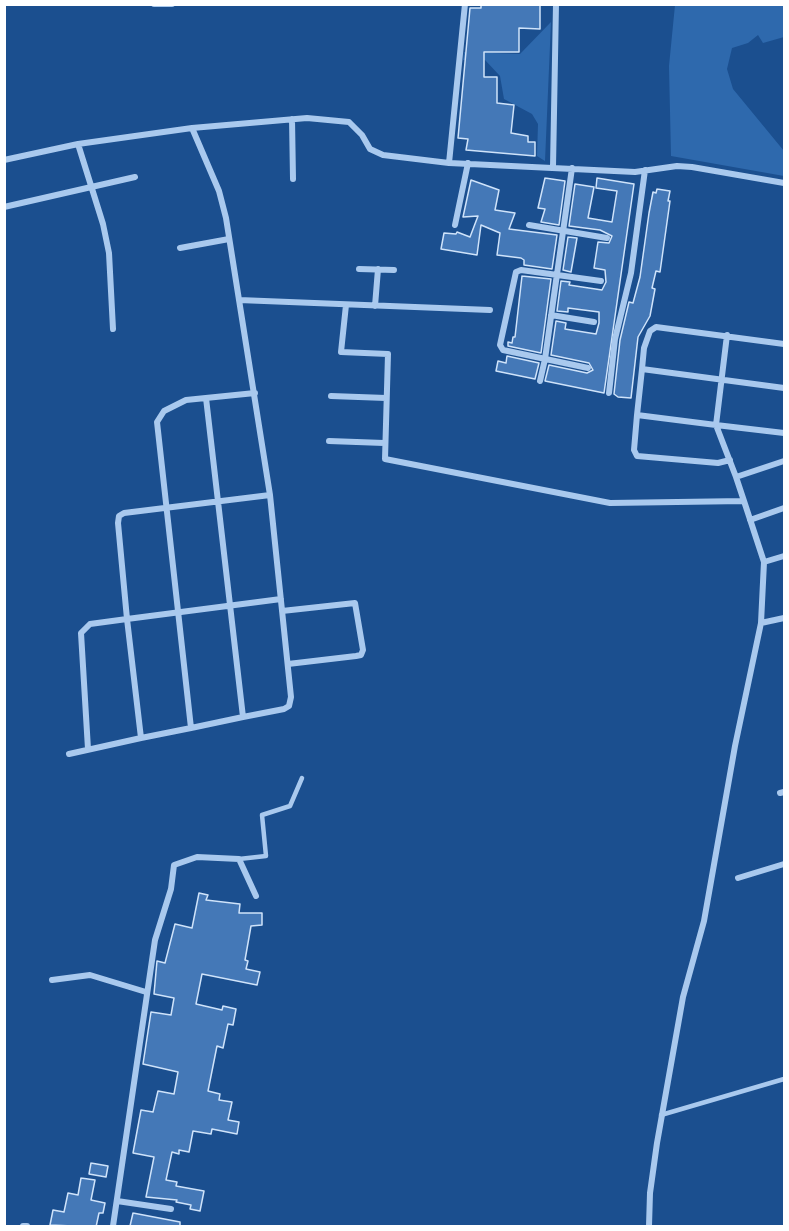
<!DOCTYPE html>
<html>
<head>
<meta charset="utf-8">
<style>
	body { margin:0 }
	#map { position:relative; width:789px; height:1231px; overflow:hidden; background:#1b4f8f; font-family:"Alegreya Sans",sans-serif }
	canvas { display:block }
	.frame { position:absolute; inset:0; border:6px solid #fff; pointer-events:none }
</style>
</head>
<body>
<div id="map">
<canvas width="789" height="1231"></canvas>
<div class="frame"></div>
</div>
<script>
const c = document.querySelector('canvas').getContext('2d');
c.lineJoin = 'round';
function fillPath(path, color) { c.fillStyle = color; c.fill(path, 'evenodd'); }
const shape = rows => new Path2D(rows.map(r => 'M' + r).join(''));
function strokePath(path, color, width, dash) { c.strokeStyle = color; c.lineWidth = width; c.lineCap = dash ? 'butt' : 'round'; c.setLineDash(dash || []); c.stroke(path); }
fillPath(shape([
	[675,5,784,5,784,37,763,43,758,35,748,43,732,48,727,69,733,89,784,151,784,176,671,156,669,66],
	[551,22,545,161,537,156,538,124,532,114,504,99,500,76,485,60,463,60,464,52,520,54]
]), '#2e69ad');
const building = shape([
	[481,4,540,4,540,29,519,28,519,52,484,52,484,77,497,77,497,103,514,105,511,133,528,136,528,142,535,142,535,156,466,150,468,139,458,138,470,8,481,8,481,4],
	[545,178,565,181,559,225,541,222,545,209,538,208,545,178],
	[597,178,634,184,604,393,545,381,549,365,587,373,593,370,589,363,551,355,556,321,566,323,565,329,596,334,599,323,599,312,568,308,568,312,557,311,561,281,570,282,569,285,602,290,606,282,605,270,594,268,598,242,609,243,612,236,600,230,569,226,575,184,594,187,588,218,612,222,617,191,596,188,597,178],
	[471,180,499,190,495,210,515,213,509,229,557,235,552,269,524,265,524,260,521,258,497,255,500,233,481,225,477,255,441,249,444,233,456,234,457,232,470,237,478,216,463,217,471,180],
	[657,189,670,191,668,201,670,201,660,272,656,271,652,288,655,289,650,316,638,337,631,398,618,397,614,394,620,340,629,302,633,303,640,277,649,213,653,192,656,193,657,189],
	[568,237,577,238,571,272,563,270,568,237],
	[522,276,551,279,541,353,508,346,508,342,512,343,513,337,515,337,522,276],
	[507,356,539,363,535,379,496,371,498,361,506,363,507,356],
	[199,893,208,895,206,900,240,904,239,913,262,913,262,925,251,926,245,960,248,961,246,969,260,972,257,985,202,974,196,1004,222,1010,223,1006,236,1009,233,1025,228,1024,223,1048,217,1046,208,1091,220,1094,219,1100,232,1102,228,1120,239,1122,237,1134,212,1129,211,1134,193,1131,189,1152,179,1150,179,1154,172,1152,166,1180,177,1182,176,1186,204,1191,200,1211,190,1209,191,1205,176,1202,177,1200,146,1197,154,1157,133,1153,141,1110,153,1112,158,1091,174,1094,178,1072,143,1064,151,1012,171,1015,174,998,154,994,157,961,165,963,175,924,192,928,199,893],
	[91,1163,108,1166,106,1177,89,1174,91,1163],
	[81,1178,95,1180,91,1200,105,1203,103,1213,99,1213,96,1227,50,1225,53,1210,64,1212,68,1193,78,1195,81,1178],
	[133,1213,180,1222,180,1227,130,1226,133,1213]
]);
fillPath(building, '#4478b7');
strokePath(building, '#cfe3fa', 1.5);
strokePath(shape([
	[239,859,266,856,262,815,290,806,302,778],
	[661,1115,784,1079]
]), '#a9c9ee', 4.5);
strokePath(shape([
	[154,4,172,4],
	[292,119,293,179],
	[192,128,219,191,226,218,270,495,291,697,289,706,284,709,243,717,206,398],
	[78,144,103,224,109,253,113,329],
	[4,160,78,144,192,128,307,118,349,122,362,135,370,149,383,155,449,163,635,172,677,166,692,167,784,183],
	[449,163,465,4],
	[553,167,556,4],
	[4,207,135,177],
	[455,225,468,163],
	[529,225,607,238],
	[180,248,229,239],
	[359,269,394,270],
	[239,300,490,310],
	[346,305,341,352,388,354,385,459,610,503,744,501,736,477],
	[375,306,378,269],
	[551,315,594,322],
	[727,335,716,425,784,433],
	[784,344,656,327,650,331,644,348,642,369,784,388],
	[588,368,503,350,500,345,516,272,521,270,601,281],
	[642,369,637,415,716,425,736,477,784,461],
	[540,381,545,359,572,168],
	[609,393,615,339,631,273,645,170],
	[331,396,386,398],
	[637,415,634,450,637,456,718,463,730,460],
	[329,441,384,443],
	[270,495,124,513,119,516,118,523,127,619,281,599],
	[750,520,784,508],
	[764,562,784,556],
	[282,611,355,603,363,650,361,655,356,656,288,664],
	[761,623,784,618],
	[243,717,191,728,157,422,164,411,186,400,255,393],
	[88,749,81,633,90,624,127,619,141,738,191,728],
	[69,754,141,738],
	[780,793,784,792],
	[738,878,784,864],
	[52,980,90,975,146,992],
	[117,1201,171,1209],
	[23,1226,27,1226],
	[113,1226,155,940,171,889,174,865,197,857,239,859,256,896],
	[649,1226,650,1193,657,1143,683,997,704,921,735,746,761,623,764,562,744,501]
]), '#a9c9ee', 6);
</script>
</body>
</html>
